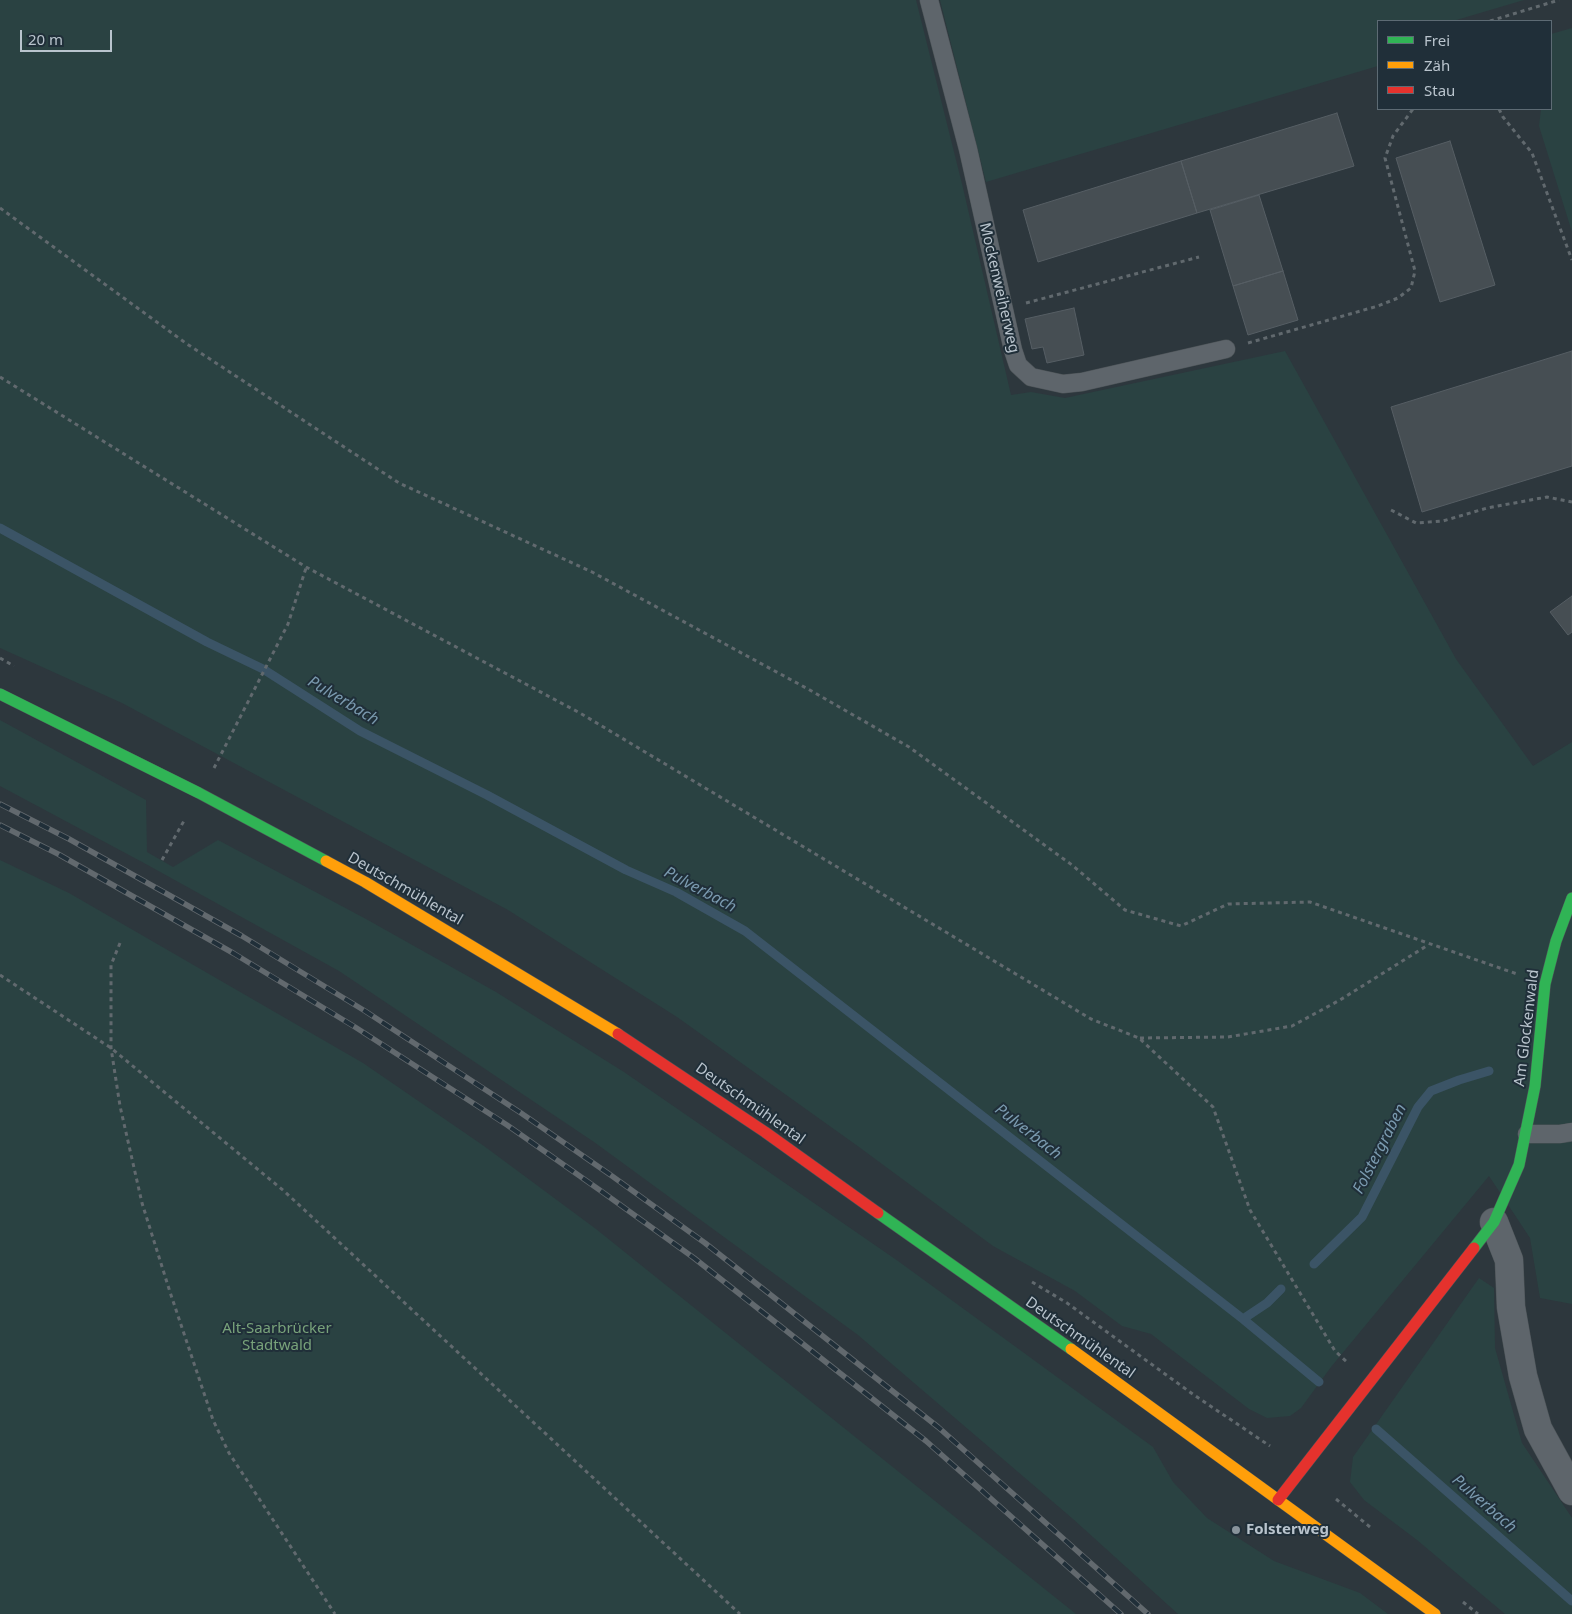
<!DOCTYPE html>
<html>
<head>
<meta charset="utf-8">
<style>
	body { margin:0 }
	#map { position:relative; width:1572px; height:1614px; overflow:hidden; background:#2d373d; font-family:"Noto Sans",sans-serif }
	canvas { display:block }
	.legend { position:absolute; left:1377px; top:20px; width:175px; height:90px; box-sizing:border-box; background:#202f39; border:1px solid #5d6b74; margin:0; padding:6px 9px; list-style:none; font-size:15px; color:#b9c4cd }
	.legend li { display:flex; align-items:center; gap:10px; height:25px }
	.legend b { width:25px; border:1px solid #5d6b74 }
	.scale { position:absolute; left:20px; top:30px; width:92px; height:22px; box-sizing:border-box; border:2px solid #b9c4cd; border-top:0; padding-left:6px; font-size:15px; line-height:18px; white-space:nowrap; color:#b9c4cd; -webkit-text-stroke:4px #202f39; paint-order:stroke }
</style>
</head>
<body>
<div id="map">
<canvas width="1572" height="1614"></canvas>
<ul class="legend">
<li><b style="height:6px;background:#30b455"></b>Frei</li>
<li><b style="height:6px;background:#ff9f0a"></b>Zäh</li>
<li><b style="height:6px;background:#e5322d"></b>Stau</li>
</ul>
<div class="scale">20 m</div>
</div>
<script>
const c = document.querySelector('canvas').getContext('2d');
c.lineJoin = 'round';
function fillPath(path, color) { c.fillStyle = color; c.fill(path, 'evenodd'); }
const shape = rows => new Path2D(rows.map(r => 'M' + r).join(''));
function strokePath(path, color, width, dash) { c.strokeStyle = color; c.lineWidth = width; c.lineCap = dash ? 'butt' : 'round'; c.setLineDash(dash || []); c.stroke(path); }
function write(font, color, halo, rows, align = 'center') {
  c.font = font + ' "Noto Sans",sans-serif'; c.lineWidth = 4; c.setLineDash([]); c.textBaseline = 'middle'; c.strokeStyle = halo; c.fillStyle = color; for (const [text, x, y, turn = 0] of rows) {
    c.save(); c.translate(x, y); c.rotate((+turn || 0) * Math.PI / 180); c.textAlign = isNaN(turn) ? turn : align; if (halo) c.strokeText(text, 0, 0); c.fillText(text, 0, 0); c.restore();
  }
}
fillPath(shape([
	[0,0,916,0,963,188,1011,395,1031,392,1065,398,1285,351,1456,659,1533,766,1572,742,1572,1304,1540,1298,1530,1238,1489,1176,1331,1367,1301,1408,1290,1416,1267,1418,1249,1409,1151,1334,1122,1326,1075,1291,993,1246,859,1147,677,1017,508,910,122,703,0,648],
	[940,0,1524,0,1453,21,1378,21,1378,66,986,182],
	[1572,28,1572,232,1539,126,1541,109,1551,109,1551,34],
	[0,720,146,800,147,852,173,867,218,840,366,919,496,992,624,1072,898,1261,1153,1447,1173,1482,1207,1518,1274,1561,1360,1593,1388,1614,1178,1614,1073,1519,858,1335,594,1142,339,971,144,863,0,786],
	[0,860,69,893,363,1063,484,1146,596,1229,1076,1614,0,1614],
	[1479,1278,1494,1288,1495,1348,1522,1443,1572,1518,1572,1614,1505,1614,1417,1540,1364,1500,1350,1482,1353,1457]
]), '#2a4242');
strokePath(shape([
	[0,528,207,642,263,669,360,731,487,795,626,870,676,892,745,931,1243,1319,1319,1382],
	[1314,1264,1362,1217,1418,1107,1431,1091,1459,1080,1489,1071],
	[1243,1319,1267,1303,1281,1289],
	[1376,1429,1572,1601]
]), '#3b5466', 9);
const building = shape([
	[1337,113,1354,166,1197,213,1181,161,1337,113],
	[1450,141,1495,285,1440,302,1396,158,1450,141],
	[1181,161,1197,213,1038,262,1023,210,1181,161],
	[1259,195,1283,271,1233,286,1210,210,1259,195],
	[1283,271,1298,320,1248,335,1233,286,1283,271],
	[1074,308,1084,355,1047,363,1043,347,1032,349,1025,319,1074,308],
	[1572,351,1572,466,1422,512,1391,407,1572,351],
	[1572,596,1572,632,1568,635,1550,612,1572,596]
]);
fillPath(building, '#464e53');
strokePath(building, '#565e64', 1);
const lane = shape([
	[929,0,968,149,1013,350,1018,365,1031,377,1063,384,1082,382,1226,349],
	[1527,1134,1560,1134,1572,1132]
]);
const street = shape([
	[1494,1222,1509,1260,1511,1307,1523,1376,1538,1429,1572,1491]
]);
const fast = shape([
	[0,694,199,793,326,861],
	[878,1213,1071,1349],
	[1474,1248,1494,1222,1519,1165,1535,1086,1545,984,1556,941,1572,898]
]);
const slow = shape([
	[326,861,365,882,618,1034],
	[1071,1349,1435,1614]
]);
const jam = shape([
	[618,1034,765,1132,878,1213],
	[1278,1500,1474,1248]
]);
strokePath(lane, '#4c5357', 19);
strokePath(street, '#4c5357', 29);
strokePath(fast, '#4c5357', 12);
strokePath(slow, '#4c5357', 12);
strokePath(jam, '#4c5357', 12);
strokePath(shape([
	[1490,21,1559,0],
	[1499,109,1503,117,1532,153,1572,260],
	[0,208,187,344,399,483,592,572,808,689,909,747,1072,865,1125,910,1181,926,1228,904,1310,902,1517,974],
	[1026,303,1199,257],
	[1248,343,1378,306,1398,298,1411,288,1415,271,1385,158,1393,136,1413,109],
	[0,377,306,567,580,713,1091,1019,1139,1038,1213,1107,1250,1210,1335,1351,1347,1362],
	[1391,510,1416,523,1443,521,1487,508,1547,497,1572,502],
	[0,658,14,666],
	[214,768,288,624,306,568],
	[162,860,185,819],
	[120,943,111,965,111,1048,120,1106,142,1203,170,1292,213,1420,229,1453,335,1614],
	[0,975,111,1048,284,1191,740,1614],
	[1140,1038,1228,1037,1292,1026,1340,1000,1428,945],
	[1032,1282,1067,1303,1194,1395,1270,1446],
	[1336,1499,1370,1527],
	[1463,1602,1478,1614]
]), '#61696e', 3, [4, 4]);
strokePath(lane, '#5e656b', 18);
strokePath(street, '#5e656b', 28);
strokePath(fast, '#30b455', 11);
strokePath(slow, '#ff9f0a', 11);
strokePath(jam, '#e5322d', 11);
const rail = shape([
	[0,804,69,839,242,936,365,1011,521,1113,612,1176,705,1243,938,1427,1148,1614],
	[0,825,58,854,233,953,355,1027,507,1125,601,1191,694,1258,926,1441,1121,1614]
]);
strokePath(rail, '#62696e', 5.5);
strokePath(rail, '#202f39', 4, [11]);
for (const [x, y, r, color] of [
	[1236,1530,5,"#88939b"]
]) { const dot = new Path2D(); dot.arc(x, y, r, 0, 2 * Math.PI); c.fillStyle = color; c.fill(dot); strokePath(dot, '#202f39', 2); }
write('15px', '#b9c4cd', '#202f39', [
	["Mockenweiherweg",999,288,77],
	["Deutschmühlental",405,889,30],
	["Am Glockenwald",1527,1028,-83],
	["Deutschmühlental",750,1104,35],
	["Deutschmühlental",1080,1338,35]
]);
write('15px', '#78a27a', '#202f39', [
	["Alt-Saarbrücker",277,1329],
	["Stadtwald",277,1346]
]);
write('bold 15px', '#b9c4cd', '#202f39', [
	["Folsterweg",1246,1530]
], 'left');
write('italic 16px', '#7a9aaf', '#202f39', [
	["Pulverbach",343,701,31],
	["Pulverbach",700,890,28],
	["Pulverbach",1028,1132,38],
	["Folstergraben",1380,1149,-63],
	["Pulverbach",1484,1504,41]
]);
</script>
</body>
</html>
